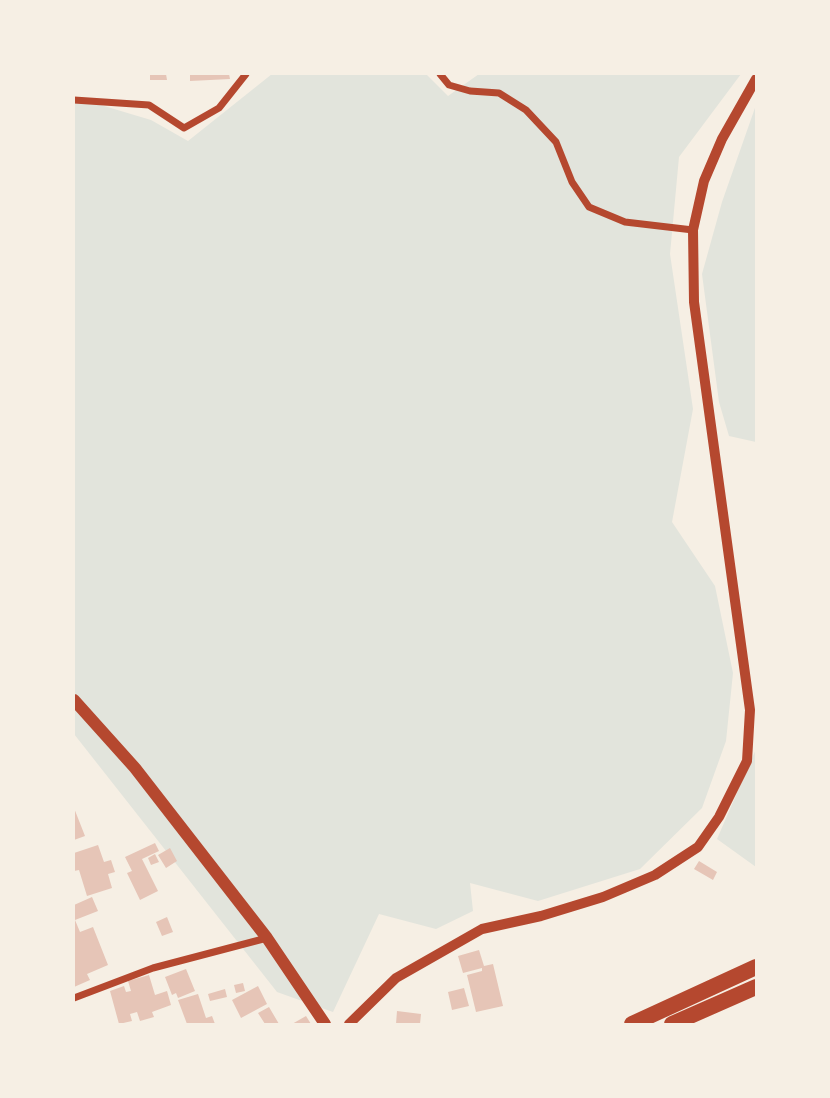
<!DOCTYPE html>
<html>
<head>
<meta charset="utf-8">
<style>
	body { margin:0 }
	#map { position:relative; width:830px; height:1098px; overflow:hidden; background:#f6efe4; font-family:Bitter,serif }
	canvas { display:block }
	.frame { position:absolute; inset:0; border:75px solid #f6efe4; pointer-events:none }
</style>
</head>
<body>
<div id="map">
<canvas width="830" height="1098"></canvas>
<div class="frame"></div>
</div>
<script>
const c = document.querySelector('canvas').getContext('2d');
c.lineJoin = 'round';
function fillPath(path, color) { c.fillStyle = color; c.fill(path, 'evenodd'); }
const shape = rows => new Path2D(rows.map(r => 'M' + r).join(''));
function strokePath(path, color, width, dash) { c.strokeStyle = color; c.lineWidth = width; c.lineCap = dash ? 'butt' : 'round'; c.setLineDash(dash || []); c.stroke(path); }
fillPath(shape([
	[272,74,426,74,448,96,479,74,741,74,679,157,670,254,693,409,672,522,715,586,733,673,726,741,702,808,640,869,538,901,470,883,473,911,436,929,379,914,333,1012,277,992,74,734,74,97,151,120,188,141],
	[756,105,756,442,729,436,719,402,702,274,722,202],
	[756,749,756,867,717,839]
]), '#e2e4dc');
fillPath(shape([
	[150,74,166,74,167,80,150,80],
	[190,74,229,74,230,79,190,81],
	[74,808,85,836,74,840],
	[155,843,159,851,142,859,158,891,140,900,127,873,132,871,125,857],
	[98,845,104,862,111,860,115,872,108,874,112,888,87,896,79,870,74,871,74,853],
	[170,848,177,861,166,868,158,855],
	[155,854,159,862,151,865,148,858],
	[699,861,717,872,713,880,694,869],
	[92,897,98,911,75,920,80,932,93,927,108,965,87,974,90,980,74,987,74,905],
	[167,917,173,932,162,936,156,922],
	[479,950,484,966,493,964,503,1006,476,1012,467,975,482,971,482,968,463,973,458,956],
	[186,969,195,991,178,998,176,993,172,995,165,977],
	[149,975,155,995,167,991,171,1005,152,1012,154,1017,140,1021,137,1012,130,1014,132,1021,119,1024,110,991,124,986,126,992,131,991,128,981],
	[243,983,245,991,236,993,234,985],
	[258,986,267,1004,241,1018,232,1000],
	[464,988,469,1006,452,1010,448,992],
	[225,989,227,997,210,1001,208,994],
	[198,994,206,1018,212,1016,215,1024,187,1024,178,1000],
	[269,1007,279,1024,265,1024,258,1013],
	[397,1011,421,1014,420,1024,396,1024],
	[306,1016,311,1024,292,1024]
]), '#e6c5b7');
strokePath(shape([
	[440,74,449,85,470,91,499,93,526,110,556,142,572,182,589,207,625,222,693,230],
	[74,100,149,105,184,128,219,108,246,74],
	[74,998,153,968,267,938]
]), '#b5482f', 7);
strokePath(shape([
	[349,1024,396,978,482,929,541,916,603,897,655,875,698,847,719,817,747,761,750,710,694,302,693,230,704,181,722,139,756,79]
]), '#b5482f', 10);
strokePath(shape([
	[74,700,135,768,267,938,325,1024]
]), '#b5482f', 12);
strokePath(shape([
	[632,1024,756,967],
	[672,1024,756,987]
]), '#b5482f', 16);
</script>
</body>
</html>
